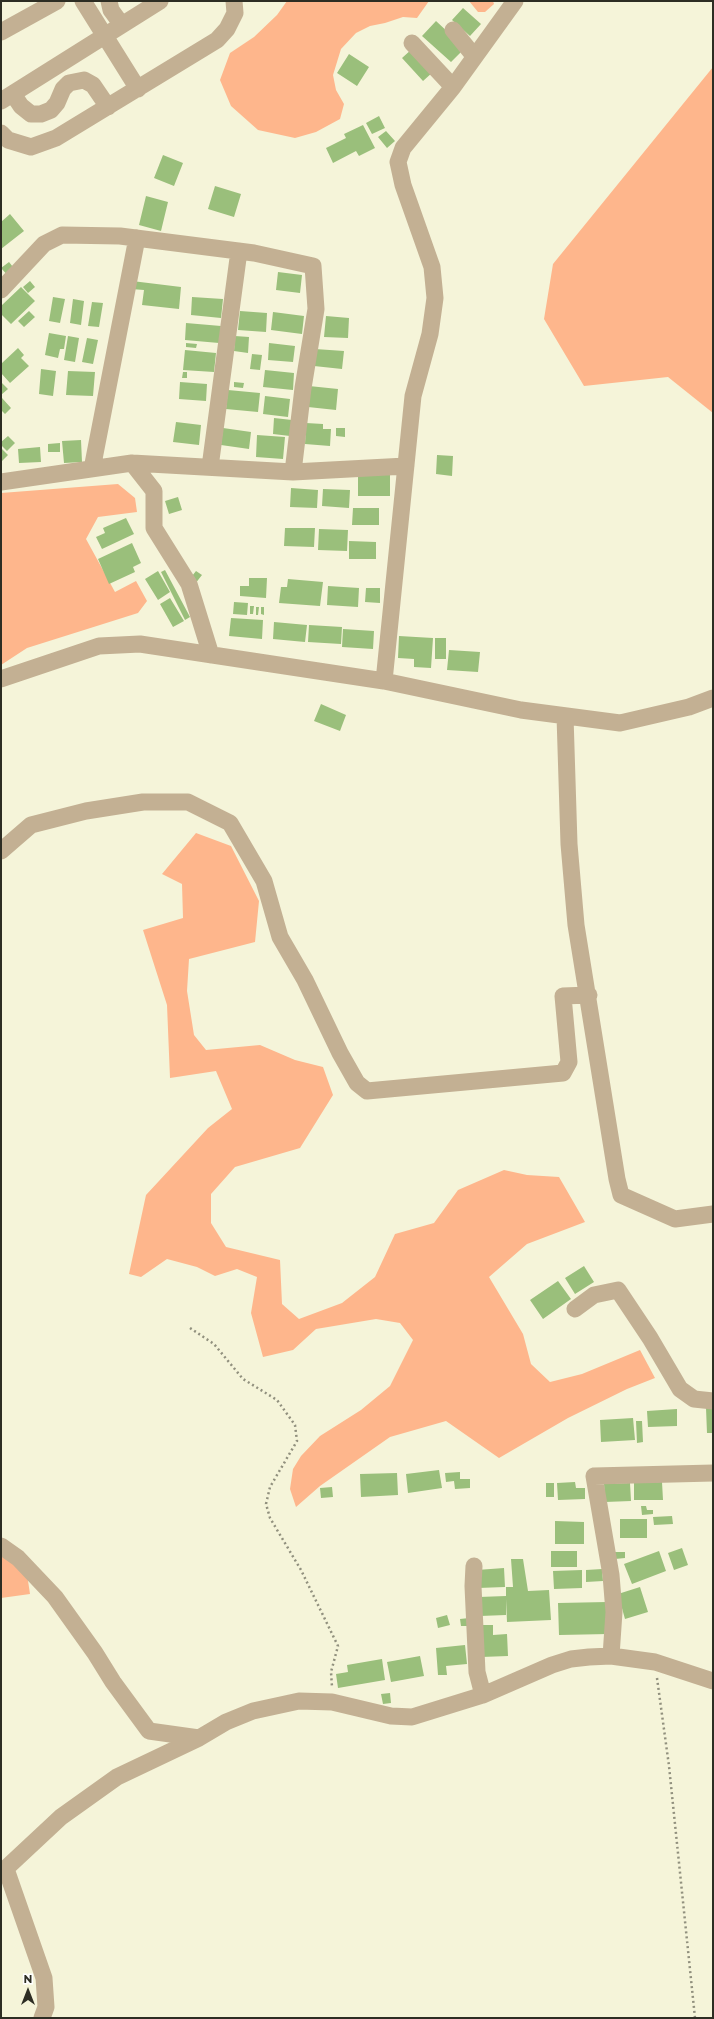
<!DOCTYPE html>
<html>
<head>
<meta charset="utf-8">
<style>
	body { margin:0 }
	#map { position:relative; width:714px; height:2019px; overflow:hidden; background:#f5f4d9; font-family:Montserrat,sans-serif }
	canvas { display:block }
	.frame { position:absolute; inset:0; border:2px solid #2d2d23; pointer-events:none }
	.north { position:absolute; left:8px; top:1971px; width:40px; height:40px; -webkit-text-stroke:3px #fff; paint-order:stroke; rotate:0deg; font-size:11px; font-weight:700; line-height:16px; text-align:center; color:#2d2d23 }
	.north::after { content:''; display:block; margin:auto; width:14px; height:18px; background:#2d2d23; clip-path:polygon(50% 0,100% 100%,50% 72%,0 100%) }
</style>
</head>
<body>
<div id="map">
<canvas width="714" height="2019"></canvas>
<div class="frame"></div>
<div class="north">N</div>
</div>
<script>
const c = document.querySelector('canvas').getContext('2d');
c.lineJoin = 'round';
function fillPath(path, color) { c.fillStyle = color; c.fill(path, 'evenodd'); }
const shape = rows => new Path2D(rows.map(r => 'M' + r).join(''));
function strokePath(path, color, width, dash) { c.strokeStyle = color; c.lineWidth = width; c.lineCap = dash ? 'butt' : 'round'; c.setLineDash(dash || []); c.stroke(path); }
fillPath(shape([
	[287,1,429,1,417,18,403,17,385,23,370,26,356,33,341,49,333,75,336,90,344,104,340,119,316,132,295,138,258,130,231,106,220,80,230,53,254,37,277,15],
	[469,1,493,1,494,4,485,12,478,12],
	[713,67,713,413,668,377,584,386,544,319,553,264],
	[118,484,135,498,137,512,98,517,86,539,115,592,136,581,147,601,138,613,27,648,1,665,1,493],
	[196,833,231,846,259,901,255,942,189,959,187,991,194,1035,206,1050,260,1045,295,1060,323,1067,333,1095,300,1148,235,1167,211,1194,211,1223,226,1247,280,1260,282,1304,299,1319,342,1303,375,1277,395,1234,434,1223,458,1190,504,1170,527,1175,559,1177,585,1222,527,1244,489,1277,523,1334,531,1364,550,1382,582,1374,640,1350,655,1378,627,1389,568,1418,499,1458,446,1421,390,1437,320,1486,296,1507,290,1489,293,1469,301,1456,320,1436,361,1410,390,1386,413,1340,400,1323,376,1319,316,1329,293,1350,263,1357,251,1313,257,1277,237,1269,215,1276,197,1267,167,1259,141,1277,129,1274,146,1195,208,1128,232,1109,216,1071,170,1078,167,1005,143,930,183,918,182,884,162,874],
	[1,1554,27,1574,30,1594,1,1598]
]), '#feb68c');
fillPath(shape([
	[463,8,481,24,470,36,452,20],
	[436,21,465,48,451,62,422,36],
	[412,49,433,72,423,81,402,58],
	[349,54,369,67,357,86,337,73],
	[379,116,385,128,372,134,366,123],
	[363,125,375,148,359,156,356,151,333,163,326,148,346,138,344,134],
	[386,131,395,141,387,148,378,137],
	[163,155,183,163,174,186,154,178],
	[215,186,241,194,234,217,208,209],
	[146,196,168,202,161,231,139,225],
	[10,214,24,231,1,249,1,222],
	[9,262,17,272,10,278,1,268],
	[278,272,302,275,300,293,276,290],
	[30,281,35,287,28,293,23,287],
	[132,281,181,287,179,309,142,305,144,290,131,289],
	[21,287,35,301,11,324,1,314,1,306],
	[53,297,65,299,60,323,49,321],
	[192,297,223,299,221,318,191,315],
	[73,299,84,301,81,325,70,323],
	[92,302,103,303,99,327,88,326],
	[29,311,35,317,24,327,18,321],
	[240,311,267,313,266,332,238,330],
	[273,312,304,316,302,334,271,330],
	[326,316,349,318,348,338,324,337],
	[186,323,221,326,219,343,185,340],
	[49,333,66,336,64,349,60,349,58,358,45,355],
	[68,336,79,338,75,362,64,360],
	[235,336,249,337,248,353,234,351],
	[87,338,98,340,93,364,82,362],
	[186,343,197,344,196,348,186,347],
	[269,343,295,346,293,362,268,360],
	[18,348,24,355,21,358,29,366,10,383,1,373,1,364],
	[315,349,344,351,342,369,314,366],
	[185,350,216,353,214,372,183,370],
	[252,354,262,355,260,370,250,369],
	[41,369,56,371,53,396,39,394],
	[265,370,294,373,293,390,263,387],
	[68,371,95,372,93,396,66,395],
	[183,372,187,372,187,378,182,378],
	[1,382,8,389,1,395],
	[180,382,207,384,206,401,179,399],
	[234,382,244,383,243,388,234,387],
	[309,386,338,389,336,410,308,407],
	[228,390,260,393,258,412,226,409],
	[265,396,290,399,288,417,263,414],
	[2,398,11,408,5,414,1,410],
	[274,418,292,420,290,436,273,434],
	[176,422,201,425,199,445,173,442],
	[306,423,323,424,323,429,331,429,330,446,305,444],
	[223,428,251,432,249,449,221,445],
	[336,428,345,428,345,437,336,436],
	[257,435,285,437,283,459,256,457],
	[8,436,15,443,7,451,1,445,1,442],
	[81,440,82,462,64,463,62,441],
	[60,443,60,452,48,452,48,444],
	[40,447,41,462,19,463,18,449],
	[1,448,8,455,1,462],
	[437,455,453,456,452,476,436,474],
	[358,475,390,475,390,496,358,496],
	[291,488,318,490,317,508,290,507],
	[323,489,350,490,349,508,322,506],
	[178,497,182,510,169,514,165,501],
	[353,508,379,508,379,525,352,525],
	[126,518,134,534,102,549,96,537,105,533,103,528],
	[285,528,315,528,314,547,284,546],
	[319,529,348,530,347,551,318,550],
	[349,541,376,542,376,559,349,559],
	[132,543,141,563,133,567,135,572,109,584,98,559],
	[165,570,190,617,185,620,161,572],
	[158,571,170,592,158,600,145,579],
	[196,571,202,575,191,589,185,585],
	[249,578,267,578,266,598,240,596,240,586,249,586],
	[288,579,323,582,320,606,279,603,281,587,287,587],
	[328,586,359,588,358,607,327,605],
	[366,588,380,588,380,603,365,602],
	[170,598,184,621,173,627,160,604],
	[234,602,248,603,247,615,233,614],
	[250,606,254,606,253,614,250,614],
	[256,607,259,607,258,615,256,615],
	[261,607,264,607,264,615,261,614],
	[231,618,263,620,262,639,229,636],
	[274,622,307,625,305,642,273,639],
	[309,625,342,627,341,644,308,642],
	[343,629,374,631,373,649,342,647],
	[399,636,433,638,431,668,414,667,414,659,398,658],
	[435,638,446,638,446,659,435,659],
	[449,650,480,652,478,672,447,670],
	[321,704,346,715,340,731,314,721],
	[584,1266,594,1282,575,1294,565,1278],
	[558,1281,571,1299,543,1319,530,1300],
	[713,1407,713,1433,707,1433,706,1408],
	[677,1409,677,1426,648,1427,647,1411],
	[633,1418,635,1440,601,1442,600,1420],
	[636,1421,642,1421,643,1442,637,1443],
	[439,1470,442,1488,408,1493,406,1474],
	[460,1472,460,1479,470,1479,470,1488,455,1489,454,1481,446,1482,445,1473],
	[397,1473,398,1495,361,1497,360,1474],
	[575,1482,576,1488,585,1488,585,1499,558,1500,557,1483],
	[662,1482,663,1500,634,1500,634,1483],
	[546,1483,554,1483,554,1497,546,1497],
	[630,1483,631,1501,605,1502,604,1484],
	[332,1487,333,1497,321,1498,320,1488],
	[641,1506,646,1506,647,1510,653,1510,653,1514,642,1515],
	[672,1516,673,1524,654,1525,653,1517],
	[620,1519,647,1519,647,1538,620,1538],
	[555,1521,584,1522,584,1544,555,1544],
	[682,1548,688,1565,674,1570,668,1553],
	[551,1551,577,1551,577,1567,551,1567],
	[659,1551,666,1571,632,1584,624,1564],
	[615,1552,625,1552,625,1558,615,1559],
	[511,1559,523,1559,528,1591,549,1590,551,1620,507,1622,506,1599,506,1615,480,1616,479,1597,506,1596,506,1587,513,1587],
	[504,1568,505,1587,478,1588,477,1570],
	[602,1569,603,1581,586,1582,586,1570],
	[582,1570,582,1588,554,1589,553,1571],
	[640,1587,648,1612,625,1619,618,1594],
	[607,1602,608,1634,559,1635,558,1603],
	[447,1615,450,1625,438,1628,436,1618],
	[469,1618,470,1626,461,1626,460,1619],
	[479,1625,493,1625,493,1635,507,1634,508,1656,481,1657],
	[465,1645,467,1664,446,1666,447,1675,438,1675,436,1648],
	[420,1656,424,1676,391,1682,387,1662],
	[382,1659,385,1680,338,1688,336,1674,348,1672,347,1665],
	[390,1693,391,1703,383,1704,381,1694]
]), '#9abf7b');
strokePath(shape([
	[190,1328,214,1344,243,1379,277,1400,295,1425,297,1441,270,1487,266,1504,270,1518,301,1570,338,1646,331,1672,332,1687],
	[657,1678,669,1766,695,2018]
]), '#91907e', 2.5, [2, 3]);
strokePath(shape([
	[83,1,138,89],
	[109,1,111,10,122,25],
	[453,30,474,56],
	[1,32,57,1],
	[412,43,453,87],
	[13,94,21,106,31,114,41,114,51,110,57,103,63,89,69,83,84,80,93,85,108,107],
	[1,101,160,1],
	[1,133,8,140,31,147,56,138,217,40,227,29,235,13,234,1],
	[1,290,44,244,62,235,120,236,254,253,313,266,316,309,303,388,293,472],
	[132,463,154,491,154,528,189,584,211,655],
	[210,467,239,251],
	[92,469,137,238],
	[1,482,132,463,293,472,406,466],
	[1,679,99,646,140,644,384,681,521,710,620,723,689,707,713,698],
	[384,681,413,396,430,334,435,298,432,267,403,185,398,162,403,148,453,87,515,1],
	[565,716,569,844,576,925,617,1179,621,1195,675,1219,713,1214],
	[1,851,31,825,86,811,143,802,188,802,230,823,264,881,280,937,305,980,340,1053,357,1083,367,1091,563,1073,569,1062,563,996,589,995],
	[575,1309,594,1295,618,1290,650,1338,680,1389,694,1399,713,1401],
	[1,1546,18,1558,55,1597,95,1653,113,1682,149,1731,199,1738],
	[474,1566,473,1586,477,1672,483,1695],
	[611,1656,614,1612,611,1575,594,1476,713,1473],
	[6,1869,44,1978,46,2007,42,2018],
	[1,1873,61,1817,117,1777,199,1738,226,1722,253,1711,299,1701,332,1702,391,1716,412,1717,483,1695,552,1665,571,1659,589,1657,611,1656,655,1662,713,1681]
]), '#c3b093', 17);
</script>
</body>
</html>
